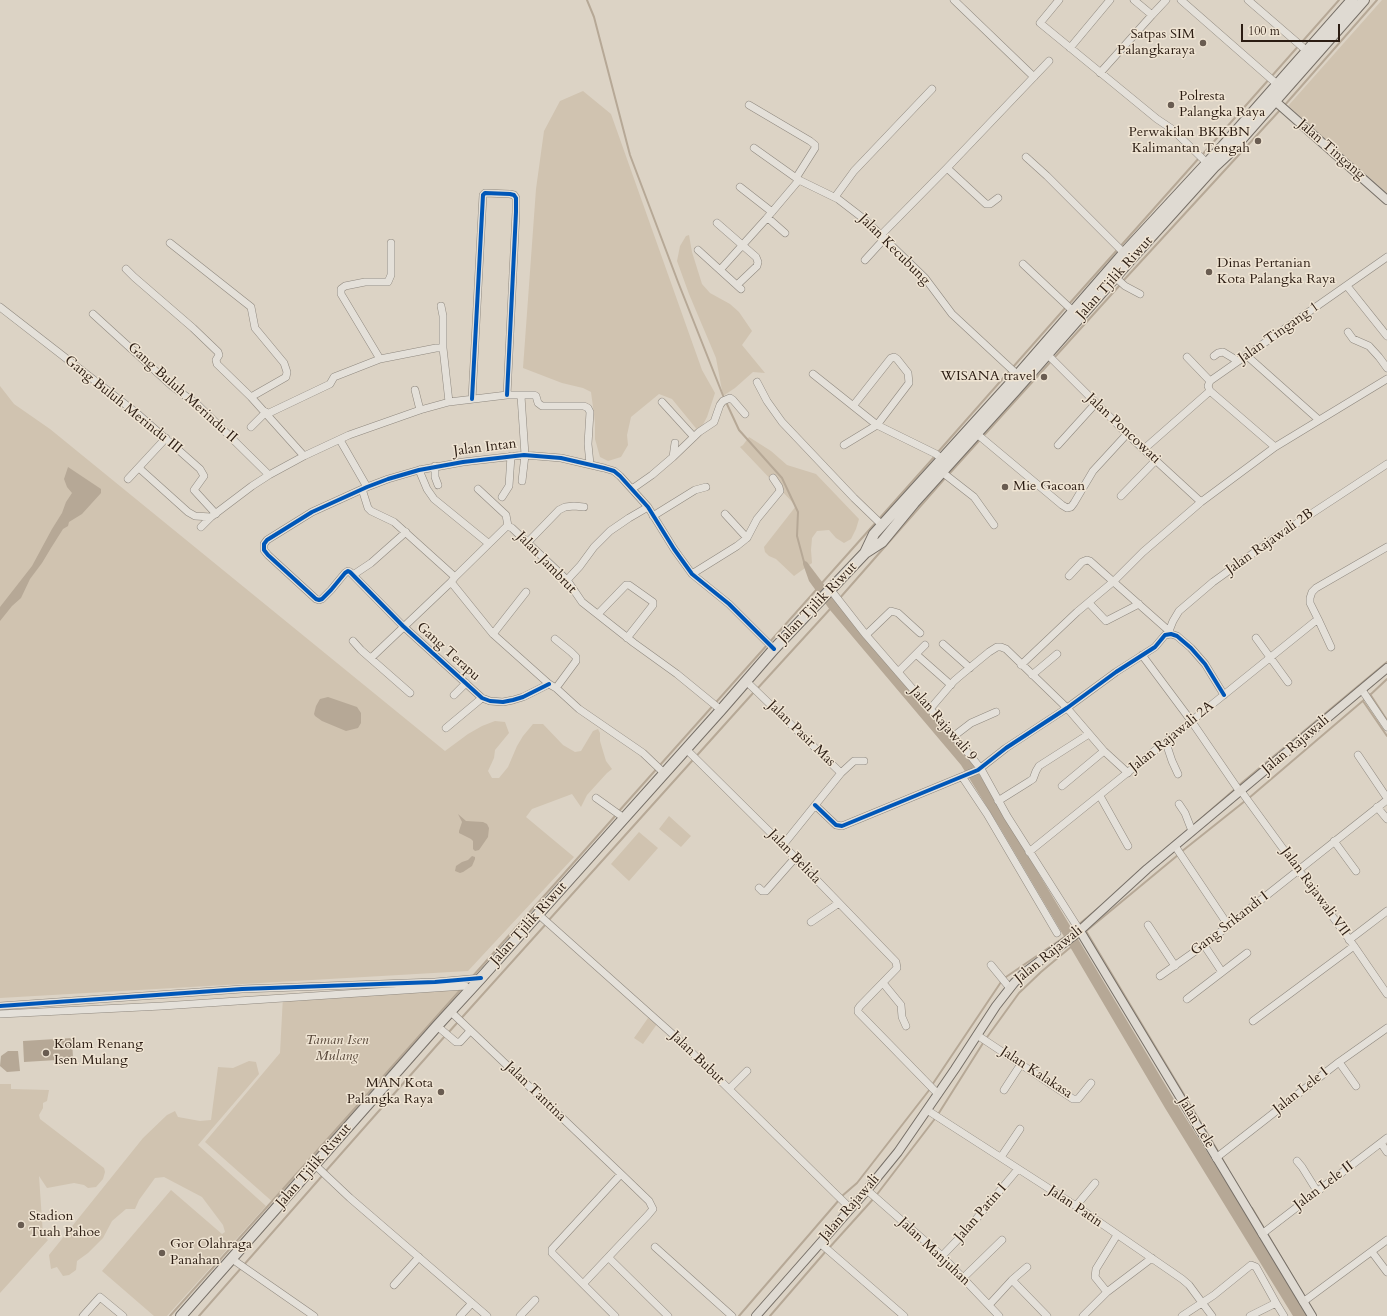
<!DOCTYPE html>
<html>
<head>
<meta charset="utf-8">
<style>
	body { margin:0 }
	#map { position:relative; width:1387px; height:1316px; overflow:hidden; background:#dcd3c5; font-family:Cardo,serif }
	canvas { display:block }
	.scale { position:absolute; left:1241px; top:24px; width:99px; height:18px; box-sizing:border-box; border:2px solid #2b1c12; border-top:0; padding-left:5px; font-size:12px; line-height:14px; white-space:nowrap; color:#2b1c12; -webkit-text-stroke:3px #efe4d3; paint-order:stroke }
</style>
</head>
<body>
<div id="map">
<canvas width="1387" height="1316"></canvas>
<div class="scale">100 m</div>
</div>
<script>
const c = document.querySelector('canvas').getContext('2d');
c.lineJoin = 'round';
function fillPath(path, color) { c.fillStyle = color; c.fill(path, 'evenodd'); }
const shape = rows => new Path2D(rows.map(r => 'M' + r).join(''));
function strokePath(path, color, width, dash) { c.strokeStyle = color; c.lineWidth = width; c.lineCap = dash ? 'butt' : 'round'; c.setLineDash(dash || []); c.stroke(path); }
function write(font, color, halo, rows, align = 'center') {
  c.font = font + ' Cardo,serif'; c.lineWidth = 3; c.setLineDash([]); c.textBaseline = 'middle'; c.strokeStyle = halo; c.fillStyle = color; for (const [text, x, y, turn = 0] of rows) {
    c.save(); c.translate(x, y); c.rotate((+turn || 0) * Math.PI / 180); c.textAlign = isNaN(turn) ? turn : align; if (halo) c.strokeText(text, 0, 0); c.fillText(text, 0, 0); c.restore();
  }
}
fillPath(shape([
	[1382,0,1387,0,1387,193,1288,106],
	[583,91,611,114,702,370,715,393,707,417,699,432,672,399,659,394,631,417,627,435,628,445,621,457,608,461,600,457,595,439,595,422,591,392,583,388,562,383,523,368,536,189,544,131,560,101],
	[689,235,692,252,702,284,710,293,730,304,739,312,752,331,742,345,765,373,753,372,735,388,723,396,716,358,689,294,677,261,680,246,686,236],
	[0,386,14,404,50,429,445,751,468,734,482,726,495,721,505,722,509,733,495,750,494,758,488,771,492,778,499,778,508,767,517,746,523,736,533,724,543,724,563,745,575,752,581,751,593,731,598,729,600,733,600,741,606,761,612,769,607,773,587,795,581,807,572,794,532,809,526,817,574,857,468,971,0,998],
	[749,437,771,451,787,465,816,474,859,519,856,529,851,539,844,543,836,538,829,530,817,531,812,538,811,550,812,563,794,576,776,559,769,556,765,552,764,547,796,506,740,447,743,445],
	[669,816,691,836,681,847,659,829],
	[639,832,658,848,629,881,611,864],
	[475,982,275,1204,205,1142,280,1053,283,996],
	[648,1018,657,1024,643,1044,634,1038],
	[249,1061,256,1062,259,1074,198,1145,266,1206,167,1316,154,1316,102,1271,171,1190,222,1234,225,1232,223,1225,202,1197,164,1177,155,1178,139,1200,135,1209,126,1209,112,1221,103,1238,88,1253,77,1261,76,1270,69,1275,63,1276,57,1267,51,1269,49,1255,143,1138,167,1115,175,1111,178,1117,200,1121,211,1120,218,1067,233,1068],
	[0,1084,11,1084,11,1089,49,1090,47,1101,43,1103,43,1108,39,1115,40,1119,104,1168,105,1172,103,1179,96,1187,88,1188,84,1185,74,1183,47,1188,39,1176,43,1235,48,1240,0,1293]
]), '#d0c3b0');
fillPath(shape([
	[68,467,101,489,101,493,82,514,69,522,68,526,63,529,51,548,42,563,30,579,21,598,12,606,0,621,0,607,32,566,52,529,62,513,66,502,72,493,67,487,64,479],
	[803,560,807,562,838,603,969,757,1175,1101,1264,1242,1308,1316,1293,1316,1165,1108,1000,828,961,765,830,610,809,581,803,564],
	[328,697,357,707,361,713,361,723,358,728,346,731,322,721,315,716,314,714,316,706,320,699],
	[458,814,466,821,483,822,487,824,489,828,488,837,479,850,475,851,473,849,473,841,471,839,459,833,459,831,462,822],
	[472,856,475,857,475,859,472,866,463,872,460,873,455,871,456,866,462,862,468,860],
	[72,1038,73,1059,24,1062,23,1041],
	[8,1051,18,1051,20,1071,7,1072,0,1066,1,1056]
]), '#b6a896');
strokePath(shape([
	[587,0,594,17,630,155,678,282,724,398],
	[1284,106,1377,0],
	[1202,155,1339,0],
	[1123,281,1281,109],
	[1069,304,1199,158],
	[726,402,739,430,782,478,798,512,797,536,804,562],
	[938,452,1066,307],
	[949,474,1120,285],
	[821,584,935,456],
	[839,599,946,477],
	[757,689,831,608],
	[1370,694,1387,720],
	[1369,696,1387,679],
	[1363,701,1387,736],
	[1238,786,1387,662],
	[1249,798,1365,699],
	[619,811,817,589],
	[1196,823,1235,789],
	[1181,852,1245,801],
	[548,921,754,692],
	[1078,925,1101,906],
	[1086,931,1219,1153],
	[1085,932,1178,855],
	[473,976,616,815],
	[448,1033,546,924],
	[932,1085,1003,979,1066,936],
	[1221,1157,1228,1169],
	[325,1172,445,1036],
	[842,1196,857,1183,930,1089],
	[1252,1208,1296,1282],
	[829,1248,875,1197,937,1116,985,1040,1019,993,1041,972,1072,946],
	[170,1316,462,988],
	[199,1316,322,1176],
	[739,1316,839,1200],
	[770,1316,826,1251]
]), '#b6a896', 2);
const minor = shape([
	[954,0,1034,77],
	[1059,0,1040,23,1157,119,1172,129,1207,163],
	[1181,0,1278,85],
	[1248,0,1307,51],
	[1152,15,1166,0],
	[1070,48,1110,0],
	[1100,73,1152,15,1134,0],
	[749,105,810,141,815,145,815,148,796,178],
	[754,148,799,180,838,199,864,219,925,278,952,314,1021,378],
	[1026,157,1047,176,1124,253],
	[947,168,986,204,990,204,998,198],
	[740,187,772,212],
	[835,197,854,171,932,89],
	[768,218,785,233],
	[717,223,756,257,758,262,757,266,737,285],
	[881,235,947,168,1049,61],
	[170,243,251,307,255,328,284,363,287,372,286,377,251,397],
	[698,250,741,289],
	[865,260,885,238],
	[1023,264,1073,311],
	[126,269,134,277,193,328,218,352,219,355,216,360,217,364,251,397,304,456],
	[720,270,766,219,799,180],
	[1115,277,1125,286,1140,294],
	[1347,286,1387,336],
	[441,306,443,316,443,348],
	[0,307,139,415,200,469,204,476,194,490,216,514],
	[93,314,172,386,198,405,269,475],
	[1348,332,1353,339,1369,346,1379,357,1387,368],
	[1047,354,1127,434,1201,502],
	[1246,355,1319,420],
	[1214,356,1218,353,1223,352,1238,361],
	[1187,357,1210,381],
	[380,359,341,294,341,289,345,286,365,282,388,282,391,275,391,243],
	[813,374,877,425,936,454,942,459],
	[1210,381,1387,257],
	[1210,381,1208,386,1210,391,1275,447],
	[757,382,767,401,782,422,854,498,882,525],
	[415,390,420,410],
	[521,396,525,455,522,481],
	[472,399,483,195,485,193,510,194,514,195,516,198,516,212,507,395],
	[662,402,694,437],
	[267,414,330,384,334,377,380,359,436,348,443,348,449,402],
	[251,427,266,412],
	[977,434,1062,505,1067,508,1071,507,1074,503,1093,471,1127,434],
	[340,440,367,487],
	[844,445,877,425,909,383,908,373,897,359,894,357,891,358,853,406],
	[1058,445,1096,403],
	[1144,449,1210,391],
	[673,457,699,432,714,422,720,405,723,401,730,398,733,400,745,414],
	[435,466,435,477,438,485],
	[139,468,188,512,195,516,211,517,252,486,269,475,304,456,349,435,420,410,449,402,507,395,534,395,536,396,538,403,542,406,584,406,588,408,590,412,588,444,590,464],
	[419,470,427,489,434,499,488,543],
	[942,472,974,497,994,525],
	[128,479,166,438],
	[362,489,368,508,371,511,394,522,455,577],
	[478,489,506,515,508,526],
	[632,489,652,475,673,457,675,443],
	[1121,496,1156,460],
	[502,497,509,486,511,456],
	[725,514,747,538],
	[653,516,695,490,706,487],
	[201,527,211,517],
	[528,542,559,510,565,507,574,506,584,507],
	[692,574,737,546,747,538,757,519,780,491,779,487,773,478],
	[353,575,371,563,406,532],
	[1069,576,1082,562,1087,560,1090,561,1169,631],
	[567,580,580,566,594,547,610,531,629,518,648,507],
	[830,589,866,635,969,754,981,769,1007,816,1080,931],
	[1089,603,1106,621,1139,604],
	[598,614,626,585,629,585,653,602,653,605,627,638],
	[1318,619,1331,647],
	[493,634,526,592],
	[1171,634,1169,631,1173,621,1179,611,1213,582,1273,539,1387,464],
	[866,635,891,611,898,613,920,633],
	[1256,638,1288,682],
	[555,639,571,652,576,657,576,661,556,688],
	[353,641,361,650,410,693],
	[943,644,970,668],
	[917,655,951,685],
	[1142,655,1192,722,1240,792],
	[371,658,451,582],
	[1021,665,1077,612,1114,581,1143,552,1201,502,1275,447,1387,379],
	[898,672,925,645],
	[1032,675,1057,654],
	[746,681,841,773,783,845],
	[549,684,523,697,513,700,503,702,490,701,482,698,403,626,350,572,348,571,345,573,331,590,322,599,319,600,316,599,268,555,264,550,264,544,267,540,312,512,367,487,388,479,419,470,463,462,524,455,561,458,604,468,614,471,620,476,648,507,674,549,692,574,729,604,774,649],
	[1362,690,1387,727],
	[454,695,466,683],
	[930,709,954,681,961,675,989,652,997,647,1001,647,1006,649,1067,708,1104,751,1128,773],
	[446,728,482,698],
	[954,736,971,723,996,712],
	[1167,742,1166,743,1172,761,1178,774],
	[686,749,783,845,896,962,897,968,860,1006,858,1009,858,1012,938,1094],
	[1358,755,1387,798],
	[664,773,643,753,579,709,556,688,549,684,493,634,451,582,455,577,506,527,508,526,512,528,567,580,582,602,634,643,677,674,721,710],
	[841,773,854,761,864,761],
	[963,778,987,814,1057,933],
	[1062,786,1104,751],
	[1241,791,1354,946,1387,994],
	[1100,796,1128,846],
	[596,798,624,818],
	[998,801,1030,781,1033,779,1036,771,1039,766,1089,734],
	[1179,804,1185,813,1192,831],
	[815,805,836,825,842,826,978,770,1006,748,1067,708,1116,672,1155,647,1165,635,1171,634,1177,636,1191,648,1205,664,1224,695],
	[1377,807,1387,819],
	[1334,841,1356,871],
	[1175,846,1228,925],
	[1029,852,1318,619,1310,603,1310,598,1312,592,1316,588,1387,547],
	[759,888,762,891,766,891,795,858],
	[538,914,678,1039,850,1208],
	[811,922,839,903],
	[1148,925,1175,966],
	[1349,940,1387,911],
	[1204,945,1222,972],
	[991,965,1009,987],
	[1160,976,1204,945,1387,800],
	[883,983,901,1005,902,1017,906,1026],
	[1187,999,1247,953],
	[0,1006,242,989,435,982,481,978],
	[450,1011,621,1174,552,1249,552,1253,615,1316],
	[0,1014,162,1006,465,986,470,989],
	[1253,1021,1354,946],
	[437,1026,456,1042,460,1042,470,1031],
	[977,1035,1073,1099,1078,1099,1091,1083],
	[1339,1062,1356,1086],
	[729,1089,747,1071],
	[1004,1090,1021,1064],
	[927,1110,1076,1206,1182,1279,1189,1285,1212,1316],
	[1381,1143,1387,1152],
	[1001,1157,1020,1129],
	[1216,1158,1339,1062,1387,1028],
	[1297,1161,1302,1167,1317,1191],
	[315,1165,350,1198,487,1316],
	[867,1190,942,1256,999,1316],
	[1076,1206,1095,1183],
	[1262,1234,1387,1138],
	[820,1243,904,1316],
	[655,1247,732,1316],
	[1372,1252,1387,1272],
	[942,1256,967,1230,1018,1169],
	[609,1258,668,1316],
	[232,1259,314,1316],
	[963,1278,1002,1240],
	[1012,1280,1047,1316],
	[583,1284,648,1215,653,1209,649,1201,621,1174],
	[394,1285,419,1257],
	[1107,1292,1095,1277,1096,1269,1117,1235],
	[1303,1302,1387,1240],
	[989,1305,1012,1280,1027,1267],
	[83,1316,100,1297,123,1316],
	[460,1316,472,1303],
	[520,1316,535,1300],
	[1083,1316,1107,1292,1152,1258],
	[1182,1316,1214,1295,1251,1265,1256,1267,1276,1303],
	[1250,1316,1276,1303,1284,1316]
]);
const major = shape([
	[1275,101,1387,200],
	[1080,931,1312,1316],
	[756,1316,867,1190,898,1152,955,1069,996,1006,1014,983,1024,973,1076,934,1147,869,1387,668]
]);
const highway = shape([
	[865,553,874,534,1009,385,1124,253,1223,146,1352,0],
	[181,1316,437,1026,481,978,721,710,774,649,865,553,882,542,914,503,1016,390,1131,259,1215,166,1230,152,1364,0]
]);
strokePath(minor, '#8f887f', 8);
strokePath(major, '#766f67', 10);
strokePath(highway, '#766f67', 12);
strokePath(minor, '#e4e0d9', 7);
strokePath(major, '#dfdad2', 8);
strokePath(highway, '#dfdad2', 10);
strokePath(shape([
	[472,399,483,195,485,193,510,194,514,195,516,198,516,212,507,395],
	[549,684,523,697,513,700,503,702,490,701,482,698,403,626,350,572,348,571,345,573,331,590,322,599,319,600,316,599,268,555,264,550,264,544,267,540,312,512,367,487,388,479,419,470,463,462,524,455,561,458,604,468,614,471,620,476,648,507,674,549,692,574,729,604,774,649],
	[815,805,836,825,842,826,978,770,1006,748,1067,708,1116,672,1155,647,1165,635,1171,634,1177,636,1191,648,1205,664,1224,695],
	[0,1006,242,989,435,982,481,978]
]), '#0057b8', 4);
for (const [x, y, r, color] of [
	[1203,43,4,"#695c51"],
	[1171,105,4,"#695c51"],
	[1258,141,4,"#695c51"],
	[1209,272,4,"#695c51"],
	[1044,377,4,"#695c51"],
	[1005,487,4,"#695c51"],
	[46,1053,4,"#695c51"],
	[441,1092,4,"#695c51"],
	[21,1225,4,"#695c51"],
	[162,1253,4,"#695c51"]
]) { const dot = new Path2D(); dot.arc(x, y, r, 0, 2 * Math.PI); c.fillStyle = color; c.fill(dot); strokePath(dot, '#efe4d3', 1.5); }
write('14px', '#2b1c12', '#efe4d3', [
	["Satpas SIM",1195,35,"right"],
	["Palangkaraya",1195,51,"right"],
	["Polresta",1179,97],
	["Palangka Raya",1179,113],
	["Perwakilan BKKBN",1250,133,"right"],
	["Kalimantan Tengah",1250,149,"right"],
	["Dinas Pertanian",1217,264],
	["Kota Palangka Raya",1217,280],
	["WISANA travel",1036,377,"right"],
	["Mie Gacoan",1013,487],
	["Kolam Renang",54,1045],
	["Isen Mulang",54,1061],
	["MAN Kota",433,1084,"right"],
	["Palangka Raya",433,1100,"right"],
	["Stadion",29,1217],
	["Tuah Pahoe",29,1233],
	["Gor Olahraga",170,1245],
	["Panahan",170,1261]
], 'left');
write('14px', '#2b1c12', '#efe4d3', [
	["Jalan Tingang",1331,150,41],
	["Jalan Kecubung",894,250,45],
	["Jalan Tjilik Riwut",1115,278,-48],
	["Jalan Tingang 1",1279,333,-35],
	["Gang Buluh Merindu II",182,393,42],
	["Gang Buluh Merindu III",123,405,39],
	["Jalan Poncowati",1123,429,43],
	["Jalan Intan",485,448,-7],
	["Jalan Rajawali 2B",1270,542,-35],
	["Jalan Jambrut",546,563,46],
	["Jalan Tjilik Riwut",818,603,-46],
	["Gang Terapu",448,652,42],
	["Jalan Rajawali 9",943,724,49],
	["Jalan Pasir Mas",801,734,44],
	["Jalan Rajawali 2A",1172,737,-39],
	["Jalan Rajawali",1296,745,-40],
	["Jalan Belida",794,857,46],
	["Jalan Rajawali VII",1315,892,54],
	["Jalan Tjilik Riwut",529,924,-48],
	["Gang Srikandi I",1230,924,-38],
	["Jalan Rajawali",1049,955,-39],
	["Jalan Bubut",697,1058,44],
	["Jalan Kalakasa",1036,1073,33],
	["Jalan Lele I",1301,1091,-38],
	["Jalan Tantina",535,1092,44],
	["Jalan Lele",1196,1123,59],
	["Jalan Tjilik Riwut",314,1166,-49],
	["Jalan Lele II",1324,1186,-37],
	["Jalan Patin",1075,1207,34],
	["Jalan Rajawali",850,1208,-49],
	["Jalan Patin I",981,1213,-49],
	["Jalan Manjuhan",934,1252,43]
]);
write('italic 14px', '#5a4a3c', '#efe4d3', [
	["Taman Isen",337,1041],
	["Mulang",337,1057]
]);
</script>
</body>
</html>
